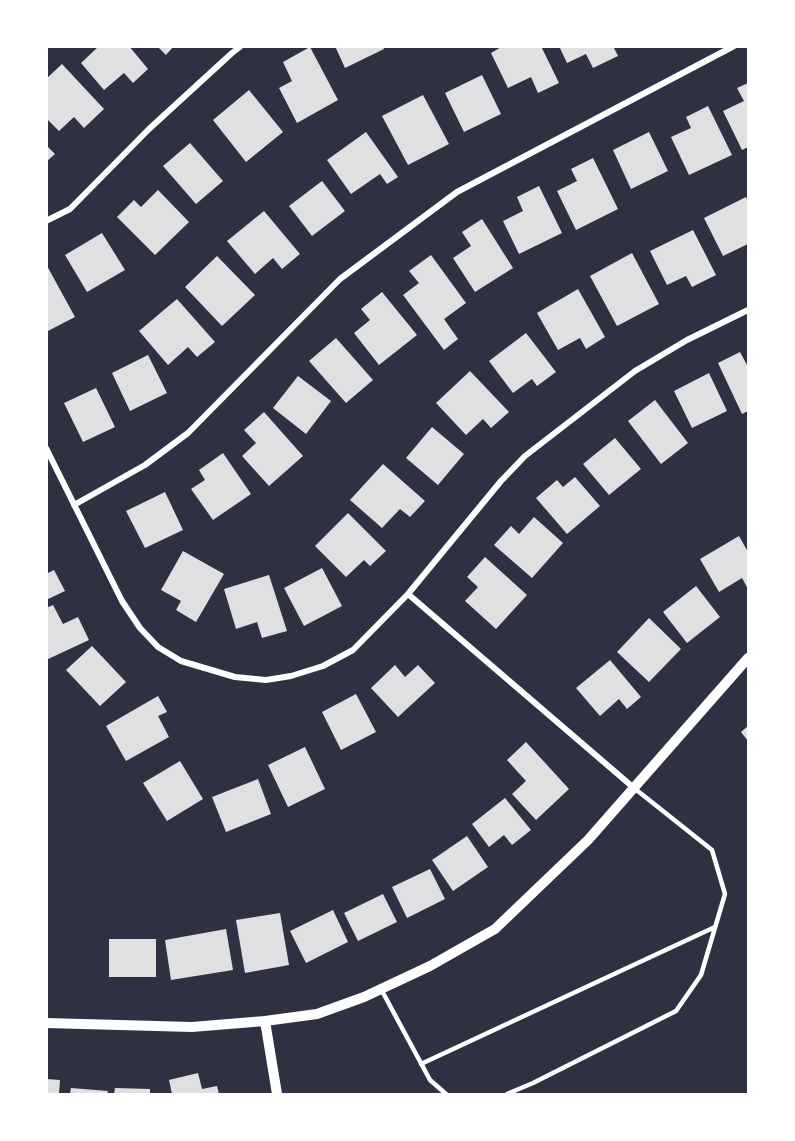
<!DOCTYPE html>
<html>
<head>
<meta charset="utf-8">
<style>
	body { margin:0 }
	#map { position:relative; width:795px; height:1141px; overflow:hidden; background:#2d3142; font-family:"Roboto Condensed",sans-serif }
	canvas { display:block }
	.frame { position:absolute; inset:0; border:48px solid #fff; pointer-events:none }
</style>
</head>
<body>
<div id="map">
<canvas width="795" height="1141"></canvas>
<div class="frame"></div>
</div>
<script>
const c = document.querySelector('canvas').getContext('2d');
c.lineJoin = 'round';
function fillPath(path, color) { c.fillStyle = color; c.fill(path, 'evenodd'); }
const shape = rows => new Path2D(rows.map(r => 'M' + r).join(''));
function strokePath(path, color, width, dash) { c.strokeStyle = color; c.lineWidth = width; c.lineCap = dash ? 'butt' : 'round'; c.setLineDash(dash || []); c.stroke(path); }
fillPath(shape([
	[99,46,129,46,148,69,133,83,124,73,104,90,81,63],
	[157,46,174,46,166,55],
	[335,46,383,46,384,49,345,68],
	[503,46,541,46,559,83,538,93,531,77,508,88,491,53],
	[559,46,613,46,618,56,593,68,586,54,567,63],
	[310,47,338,100,297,123,279,88,292,81,283,62],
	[62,64,104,109,84,128,74,117,59,131,46,118,46,79],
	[482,75,501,114,464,132,445,93],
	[748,83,748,147,742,150,723,111,744,101,737,88],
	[249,90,283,132,246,162,213,120],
	[423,95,449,144,408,165,382,116],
	[708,106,732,155,689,175,671,137,691,128,686,117],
	[366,132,398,177,387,184,380,174,351,194,327,160],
	[649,132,668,171,631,189,613,150],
	[190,143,223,181,196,204,163,166],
	[46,145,55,154,46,162],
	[593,158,618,209,576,230,557,191,577,181,571,169],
	[322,181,345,211,312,236,289,206],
	[539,186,562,233,519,254,503,221,523,211,517,197],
	[158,190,189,222,155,255,117,217,134,200,141,207],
	[746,197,748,201,748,244,723,256,704,218],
	[264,211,300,254,282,269,273,258,255,274,227,241],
	[482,219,513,268,475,292,453,258,471,246,462,232],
	[693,230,716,275,692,287,686,276,667,285,650,251],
	[102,233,125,270,87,292,65,255],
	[632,253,659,304,617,326,590,276],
	[431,255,466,303,444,319,458,339,444,350,403,295,419,283,409,271],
	[217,256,255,295,222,326,185,287],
	[46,264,75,317,46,332],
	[578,289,605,337,586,349,580,338,558,350,537,313],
	[382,292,417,335,379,365,354,333,370,320,361,309],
	[177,299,215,342,197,357,188,347,168,365,139,331],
	[526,333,556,372,537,386,532,379,513,393,489,361],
	[336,338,373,380,346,403,309,361],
	[740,352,747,365,748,364,748,411,742,414,718,363],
	[148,355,167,393,130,411,112,373],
	[470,371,509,412,491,428,483,419,466,435,436,403],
	[709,373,727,411,692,428,674,391],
	[298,376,331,401,306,434,273,408],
	[96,388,115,427,83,442,64,403],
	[655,400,688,443,661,464,628,421],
	[264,412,303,456,269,486,242,456,256,443,244,430],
	[432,427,464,454,438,485,406,458],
	[615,438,641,469,609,495,583,464],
	[223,453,251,494,213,520,191,489,205,480,199,470],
	[383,464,425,501,410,517,400,509,382,528,350,500],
	[575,477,600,506,567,534,536,498,557,480,563,487],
	[165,492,183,530,145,548,126,511],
	[348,513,386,551,370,566,364,560,346,577,315,546],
	[534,517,563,543,532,578,494,545,511,526,519,534],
	[739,536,748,552,748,589,742,578,719,592,700,559],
	[183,551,224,574,196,622,176,610,181,601,161,590],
	[485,557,527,595,496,629,465,601,478,587,467,577],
	[322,568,342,606,304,626,284,588],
	[54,570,65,591,46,600,46,574],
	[269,575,287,631,262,638,257,622,236,629,224,589],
	[696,586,720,617,687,643,663,612],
	[53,605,63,624,78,617,89,640,46,660,46,608],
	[649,618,681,649,649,682,617,652],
	[92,646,126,682,100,706,66,670],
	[610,660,641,697,627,709,619,699,600,716,576,688],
	[395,665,405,677,418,665,435,683,398,717,371,688],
	[356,694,376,732,341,750,322,712],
	[158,696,167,712,158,716,169,737,126,761,106,726],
	[748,726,748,741,741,732],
	[526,742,569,789,536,820,512,794,526,781,507,760],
	[305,747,325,789,288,807,268,765],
	[180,761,203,799,167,821,143,783],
	[258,779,271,814,226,832,212,797],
	[505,798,531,830,512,845,504,835,489,847,472,824],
	[467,836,488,867,453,891,432,860],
	[430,869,445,899,407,918,392,887],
	[383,894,397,922,358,941,344,913],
	[333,910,348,942,306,963,290,931],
	[280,913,289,965,245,973,236,920],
	[226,929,233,970,171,980,165,940],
	[109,939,156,939,156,977,109,977],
	[198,1073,202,1089,217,1086,219,1094,172,1094,169,1080],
	[46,1079,60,1080,59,1094,46,1094],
	[71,1088,108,1091,107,1094,70,1094],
	[115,1088,150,1089,150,1094,114,1094]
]), '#e0e0e3');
strokePath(shape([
	[381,989,430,1080,446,1094],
	[421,1064,715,927],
	[507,1094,533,1083,676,1011,701,975,725,894,712,850,634,788]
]), '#fff', 4.5);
strokePath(shape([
	[46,221,70,209,149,129,232,53,241,46],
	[46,448,122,601,140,628,158,647,181,661,235,677,266,680,291,676,323,666,353,650,408,594,501,481,525,456,635,371,687,340,748,310],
	[74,505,145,465,188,433,340,279,457,192,734,46],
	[408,594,634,788]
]), '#fff', 6);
strokePath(shape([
	[265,1021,277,1094],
	[46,1023,192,1027,265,1021,317,1014,364,997,430,966,495,929,588,840,748,658]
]), '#fff', 10);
</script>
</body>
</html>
